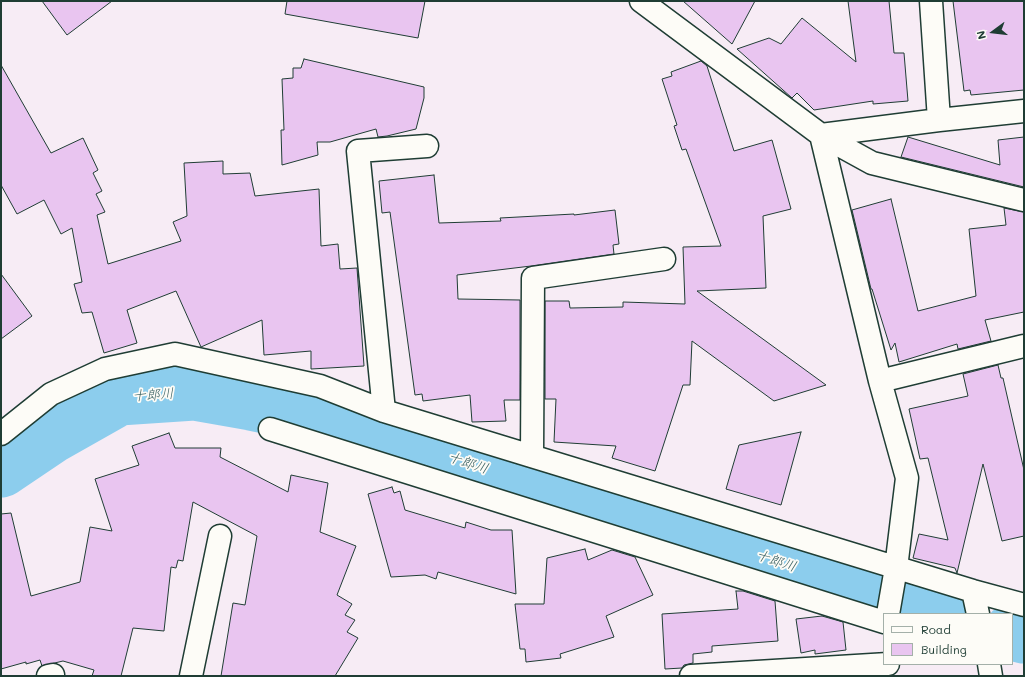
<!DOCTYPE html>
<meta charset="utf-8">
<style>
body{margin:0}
#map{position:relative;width:1025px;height:677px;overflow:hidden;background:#f7ecf5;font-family:Mali,sans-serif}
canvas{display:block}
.frame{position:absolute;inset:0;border:2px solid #1f3d34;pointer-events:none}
.legend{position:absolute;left:883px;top:613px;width:130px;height:52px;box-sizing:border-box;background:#fdfcf7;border:1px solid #a4b0a9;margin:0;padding:5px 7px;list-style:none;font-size:12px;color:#1f3d34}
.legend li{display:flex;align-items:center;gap:8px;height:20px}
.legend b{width:20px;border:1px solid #a4b0a9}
.north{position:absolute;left:973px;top:12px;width:40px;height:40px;-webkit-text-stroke:3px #fdfcf7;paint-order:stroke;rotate:255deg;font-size:11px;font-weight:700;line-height:16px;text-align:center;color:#1f3d34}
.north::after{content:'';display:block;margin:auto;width:14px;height:18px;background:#1f3d34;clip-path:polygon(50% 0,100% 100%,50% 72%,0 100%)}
</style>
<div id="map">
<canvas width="1025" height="677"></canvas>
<div class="frame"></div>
<ul class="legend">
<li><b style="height:5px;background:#fdfcf7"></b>Road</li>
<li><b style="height:11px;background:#e9c5f0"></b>Building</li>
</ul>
<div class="north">N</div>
</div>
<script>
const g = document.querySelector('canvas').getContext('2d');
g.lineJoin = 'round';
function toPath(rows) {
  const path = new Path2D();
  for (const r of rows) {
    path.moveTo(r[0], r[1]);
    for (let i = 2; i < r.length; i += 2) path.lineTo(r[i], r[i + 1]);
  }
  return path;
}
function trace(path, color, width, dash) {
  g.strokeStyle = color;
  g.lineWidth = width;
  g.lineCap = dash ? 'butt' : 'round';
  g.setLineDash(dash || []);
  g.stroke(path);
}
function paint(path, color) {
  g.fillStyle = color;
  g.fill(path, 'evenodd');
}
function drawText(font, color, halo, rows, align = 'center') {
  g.font = font + ' Mali,"Klee One",sans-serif';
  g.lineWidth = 3.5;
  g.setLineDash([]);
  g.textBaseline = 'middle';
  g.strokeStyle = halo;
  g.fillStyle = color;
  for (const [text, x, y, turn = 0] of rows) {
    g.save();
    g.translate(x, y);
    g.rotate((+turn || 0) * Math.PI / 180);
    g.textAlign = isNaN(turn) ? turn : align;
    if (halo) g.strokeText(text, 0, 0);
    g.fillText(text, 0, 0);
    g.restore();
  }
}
trace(toPath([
 [1,469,50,436,119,397,194,392,251,402,329,418,941,614],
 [1012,632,1024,635]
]), '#8ccded', 57);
const building = toPath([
 [42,1,112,1,67,35,42,1],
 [287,1,425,1,418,38,285,14,287,1],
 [683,1,755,1,732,44,683,1],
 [848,1,889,1,894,53,904,53,908,101,873,104,873,101,814,110,797,93,792,98,737,49,769,38,781,44,802,18,856,62,848,1],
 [953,1,1024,1,1024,90,971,95,970,90,964,91,953,1],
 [304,59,424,87,424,98,416,129,387,136,378,137,376,129,330,142,317,142,318,155,282,165,281,130,284,130,282,79,293,78,293,68,301,68,304,59],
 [701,61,707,66,734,151,772,140,791,209,763,216,766,288,697,291,826,385,774,401,692,341,690,385,683,385,655,471,612,458,616,446,554,442,556,399,545,399,545,301,569,301,570,308,623,307,623,302,685,304,683,247,721,246,686,149,682,150,674,126,677,125,662,79,672,76,671,72,701,61],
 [1,65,51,153,83,138,98,170,93,173,102,191,96,194,105,212,97,215,108,264,181,241,173,222,187,216,184,163,223,161,223,174,250,173,255,196,319,189,321,246,338,244,340,269,357,268,364,366,311,369,311,351,264,355,262,320,201,347,176,291,127,310,137,343,104,353,92,312,82,313,74,284,82,282,72,228,61,234,44,200,17,214,1,185,1,65],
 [908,137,1000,165,998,140,1024,137,1024,187,901,157,908,137],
 [434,175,439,223,501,221,500,218,574,214,574,215,615,210,619,244,613,245,614,254,531,266,457,275,458,299,520,300,520,400,504,400,506,421,472,422,470,395,423,401,422,394,415,395,390,212,382,213,379,181,434,175],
 [891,199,918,311,976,296,969,229,1006,225,1004,208,1024,212,1024,312,985,320,991,341,958,349,957,344,899,362,895,343,891,350,872,289,871,289,852,210,891,199],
 [1,274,32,316,1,339,1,274],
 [998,365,1001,378,1003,378,1024,470,1024,536,1002,541,983,464,957,573,955,568,913,558,919,534,948,540,928,458,920,459,909,409,968,396,963,374,998,365],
 [801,432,781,505,726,489,739,445,801,432],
 [169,433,175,448,221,448,220,457,288,492,291,475,328,483,320,532,356,546,337,595,352,604,345,615,355,620,347,632,358,638,335,676,221,676,233,603,245,605,257,536,193,502,183,561,178,560,176,568,171,567,164,631,133,628,121,676,92,676,94,670,63,661,42,666,40,660,26,664,26,662,1,669,1,514,11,513,31,596,80,582,90,527,112,531,95,479,139,465,132,446,169,433],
 [392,487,394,493,400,491,405,510,465,528,466,522,491,530,512,530,516,594,438,572,436,579,425,575,391,577,368,494,392,487],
 [585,549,588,560,612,550,635,557,653,595,606,616,614,637,560,654,561,658,526,662,525,649,520,649,515,604,544,604,547,558,585,549],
 [736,591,743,591,775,601,778,641,712,646,712,652,693,654,693,663,684,665,682,668,665,669,662,614,738,609,736,591],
 [822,616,843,622,846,650,815,654,815,650,801,653,796,619,822,616]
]);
paint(building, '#e9c5f0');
trace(building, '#1f3d34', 1);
const minor = toPath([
 [641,1,821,135,872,163,1024,200],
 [931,1,939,120],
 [821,135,880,381,907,478,896,568,888,614],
 [821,135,939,120,1024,111],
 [880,381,1024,346],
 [384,411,358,151,427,146],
 [270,429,884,622],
 [1,434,51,394,105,369,175,354,320,386,384,411,973,591,1024,605],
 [532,456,533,278,664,259],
 [973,591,978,614],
 [989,664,991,676],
 [48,676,53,675],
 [191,676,220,536],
 [691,676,888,664]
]);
trace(minor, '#1f3d34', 25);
trace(minor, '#fdfcf7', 22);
drawText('italic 14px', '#3a6162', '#fdfcf7', [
 ["十郎川",153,395,-4],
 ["十郎川",468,463,18],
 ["十郎川",776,561,18]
]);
</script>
